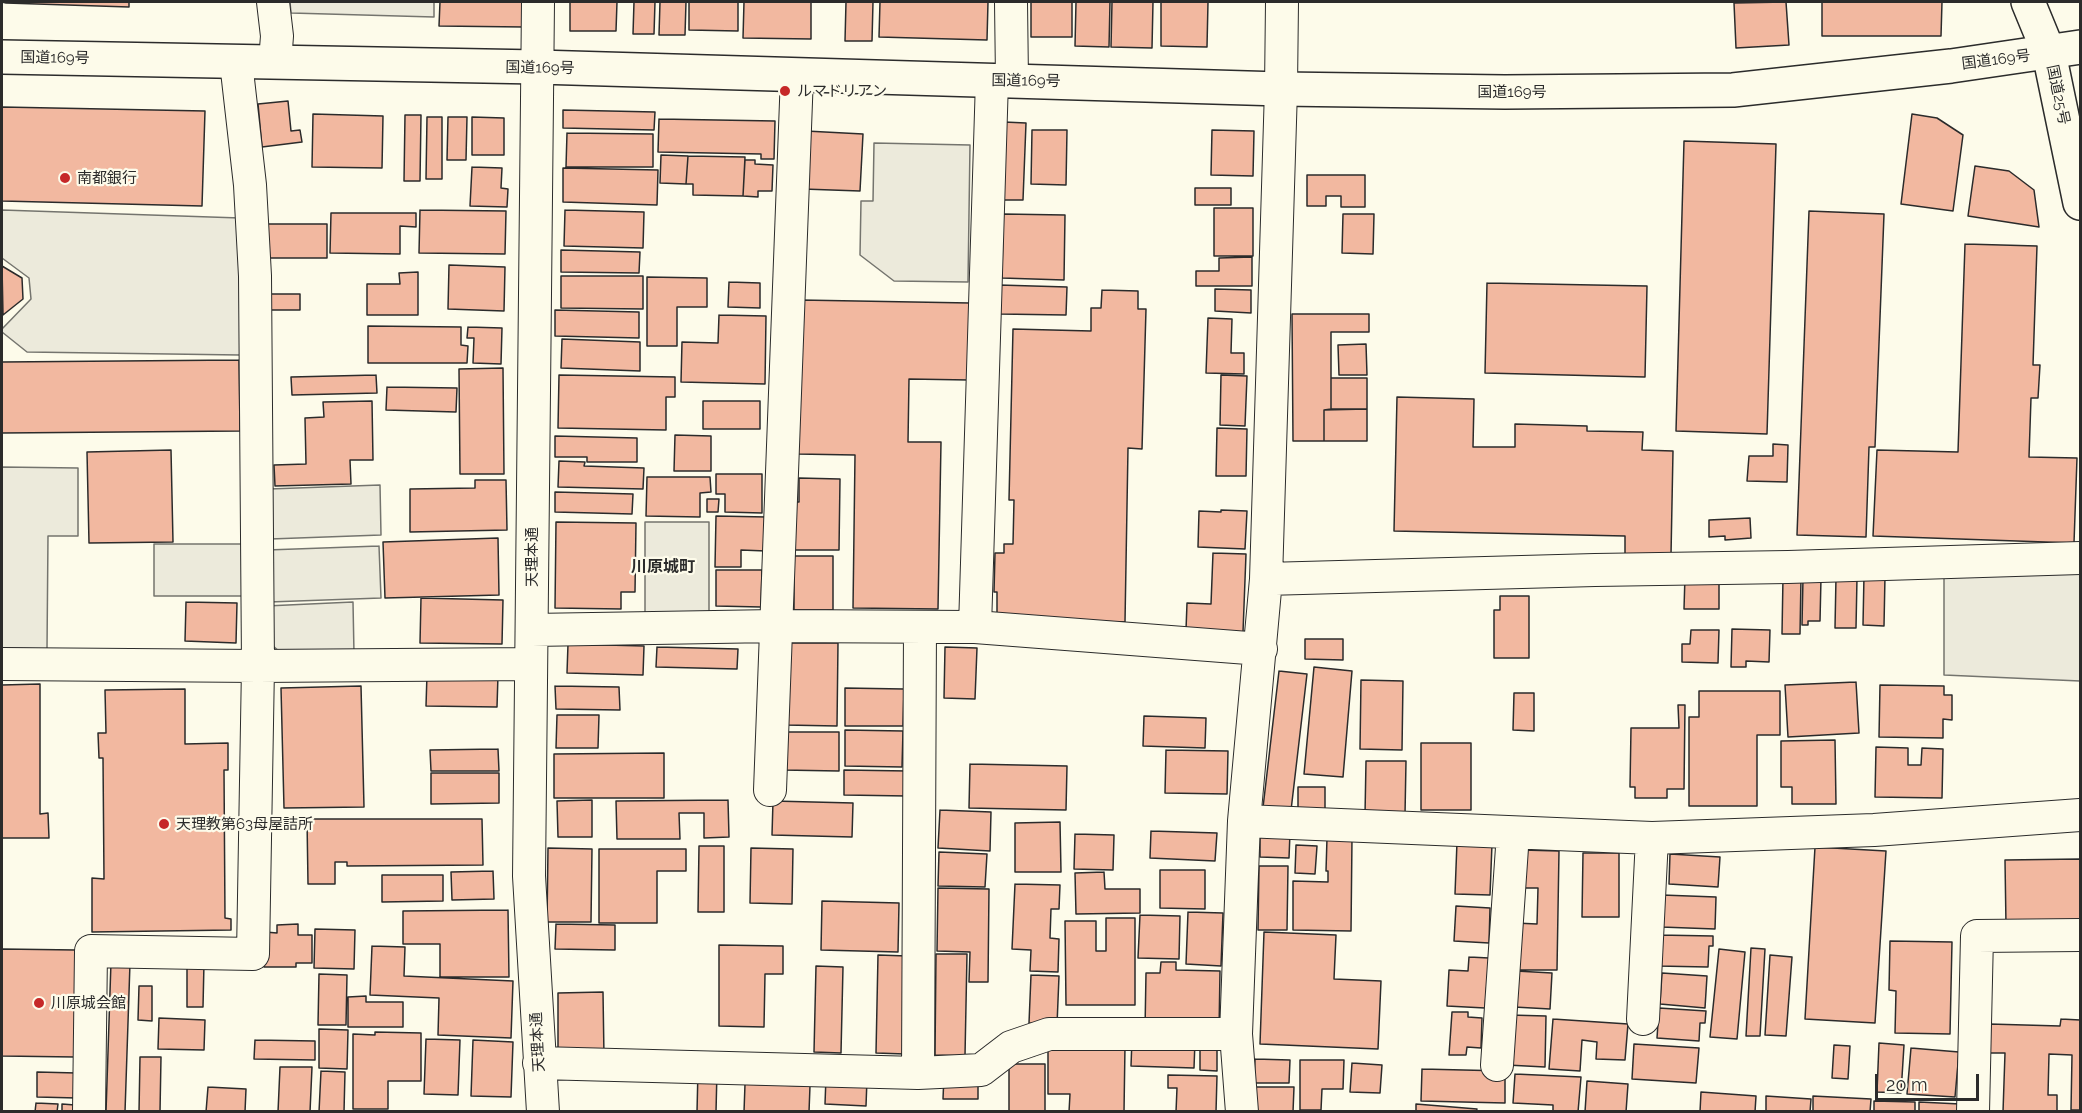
<!DOCTYPE html>
<meta charset="utf-8">
<style>
body{margin:0}
#map{position:relative;width:2082px;height:1113px;overflow:hidden;background:#fdfbea;font-family:Raleway,sans-serif}
canvas{display:block}
.frame{position:absolute;inset:0;border:3px solid #2b2b2b;pointer-events:none}
.scale{position:absolute;left:1875px;top:1074px;width:104px;height:27px;box-sizing:border-box;border:3px solid #2b2b2b;border-top:0;padding-left:8px;font-size:18px;line-height:21px;white-space:nowrap;color:#2b2b2b;-webkit-text-stroke:4px #fdfbea;paint-order:stroke}
</style>
<div id="map">
<canvas width="2082" height="1113"></canvas>
<div class="frame"></div>
<div class="scale">20 m</div>
</div>
<script>
const g = document.querySelector('canvas').getContext('2d');
g.lineJoin = 'round';
function paint(path, color) {
  g.fillStyle = color;
  g.fill(path, 'evenodd');
}
function toPath(rows) {
  const path = new Path2D();
  for (const r of rows) {
    path.moveTo(r[0], r[1]);
    for (let i = 2; i < r.length; i += 2) path.lineTo(r[i], r[i + 1]);
  }
  return path;
}
function trace(path, color, width, dash) {
  g.strokeStyle = color;
  g.lineWidth = width;
  g.lineCap = dash ? 'butt' : 'round';
  g.setLineDash(dash || []);
  g.stroke(path);
}
function drawText(font, color, halo, rows, align = 'center') {
  g.font = font + ' Raleway,"Noto Sans JP",sans-serif';
  g.lineWidth = 4.5;
  g.setLineDash([]);
  g.textBaseline = 'middle';
  g.strokeStyle = halo;
  g.fillStyle = color;
  for (const [text, x, y, turn = 0] of rows) {
    g.save();
    g.translate(x, y);
    g.rotate((+turn || 0) * Math.PI / 180);
    g.textAlign = isNaN(turn) ? turn : align;
    if (halo) g.strokeText(text, 0, 0);
    g.fillText(text, 0, 0);
    g.restore();
  }
}
const parking = toPath([
 [290,2,434,2,434,17,291,13,290,2],
 [874,143,970,145,968,282,894,281,860,255,861,201,873,201,874,143],
 [2,210,240,218,240,355,27,352,2,332,2,329,31,299,29,278,2,258,2,210],
 [2,467,78,468,78,536,48,536,47,649,2,648,2,467],
 [380,485,381,535,270,539,269,489,380,485],
 [645,522,709,522,709,619,645,619,645,522],
 [154,544,245,544,245,596,154,596,154,544],
 [379,546,381,598,269,602,267,550,379,546],
 [2080,571,2080,681,1944,675,1944,574,2080,571],
 [353,602,354,654,280,652,265,639,266,606,353,602]
]);
paint(parking, '#eceadb');
trace(parking, '#74746e', 1.5);
const building = toPath([
 [2,2,129,2,129,7,6,3,2,2],
 [440,2,524,2,524,27,439,26,440,2],
 [570,2,617,2,616,31,570,31,570,2],
 [634,2,655,2,654,34,633,34,634,2],
 [660,2,686,2,685,35,659,35,660,2],
 [689,2,738,2,738,31,689,30,689,2],
 [744,2,811,2,811,39,743,38,744,2],
 [846,2,873,2,872,41,845,41,846,2],
 [880,2,988,2,987,40,879,37,880,2],
 [1031,2,1072,2,1072,37,1031,37,1031,2],
 [1076,2,1110,2,1109,47,1075,46,1076,2],
 [1112,2,1153,2,1152,48,1111,47,1112,2],
 [1161,2,1208,2,1207,47,1161,46,1161,2],
 [1786,2,1789,45,1736,48,1734,3,1786,2],
 [1822,2,1942,2,1941,36,1822,36,1822,2],
 [288,101,291,131,300,130,302,142,262,147,258,104,288,101],
 [2,107,205,111,202,206,2,201,2,107],
 [563,110,655,112,654,130,563,128,563,110],
 [313,114,383,116,382,168,312,167,313,114],
 [1912,114,1937,118,1963,135,1953,211,1901,204,1912,114],
 [405,115,421,115,420,181,404,181,405,115],
 [427,117,442,117,442,179,426,179,427,117],
 [448,117,467,117,466,160,447,160,448,117],
 [472,117,504,118,504,155,472,155,472,117],
 [659,119,775,121,774,159,761,159,761,154,658,152,659,119],
 [1004,122,1026,123,1023,200,1001,200,1004,122],
 [1032,130,1067,130,1066,185,1031,184,1032,130],
 [1212,130,1254,131,1253,176,1211,175,1212,130],
 [806,131,863,134,860,191,803,189,806,131],
 [567,133,653,134,653,167,566,167,567,133],
 [1684,141,1776,144,1767,434,1676,431,1684,141],
 [661,155,688,156,686,184,660,183,661,155],
 [688,156,745,157,743,196,693,195,693,184,686,184,688,156],
 [745,160,755,160,755,164,773,165,772,191,758,191,758,197,743,196,745,160],
 [1975,166,2009,171,2034,190,2039,227,1968,216,1975,166],
 [472,167,502,168,501,188,508,189,507,207,470,206,472,167],
 [563,168,658,170,657,205,563,202,563,168],
 [1307,175,1365,175,1365,207,1341,207,1341,196,1326,196,1326,206,1307,206,1307,175],
 [1195,188,1231,188,1231,205,1195,205,1195,188],
 [1214,208,1253,208,1253,256,1214,256,1214,208],
 [420,210,506,211,505,254,419,253,420,210],
 [565,210,644,212,643,248,564,246,565,210],
 [1809,211,1884,214,1875,447,1869,447,1866,537,1797,535,1809,211],
 [331,213,416,213,416,227,400,226,400,254,330,253,331,213],
 [1003,214,1065,215,1064,280,1002,278,1003,214],
 [1343,214,1374,214,1373,254,1342,253,1343,214],
 [261,224,327,224,327,258,261,258,261,224],
 [1965,244,2037,246,2033,365,2040,365,2038,398,2031,398,2029,457,2077,458,2074,543,1873,536,1877,450,1958,452,1965,244],
 [561,250,640,252,639,273,561,272,561,250],
 [1252,257,1252,286,1196,286,1196,271,1219,271,1219,258,1252,257],
 [449,265,505,267,504,311,448,309,449,265],
 [2,266,22,278,23,299,3,315,2,266],
 [418,272,418,315,367,315,367,284,400,284,399,273,418,272],
 [561,276,643,276,643,309,561,308,561,276],
 [647,277,707,278,707,307,677,307,677,346,647,346,647,277],
 [729,282,760,283,760,308,728,307,729,282],
 [1487,283,1647,286,1645,377,1485,373,1487,283],
 [999,285,1067,287,1066,315,999,314,999,285],
 [1215,289,1251,290,1251,313,1215,311,1215,289],
 [1102,290,1138,291,1138,309,1146,309,1142,449,1128,448,1125,622,997,619,997,592,994,592,995,553,1004,553,1004,544,1013,544,1014,500,1009,500,1013,329,1091,331,1091,308,1101,308,1102,290],
 [270,294,300,294,300,310,270,310,270,294],
 [800,300,970,303,969,380,909,379,908,442,941,442,938,609,853,608,855,455,797,454,800,300],
 [555,310,639,312,639,338,555,336,555,310],
 [1292,314,1369,314,1369,332,1331,332,1331,409,1324,410,1324,441,1293,441,1292,314],
 [719,315,766,316,765,384,681,382,682,342,718,343,719,315],
 [1208,318,1232,319,1231,353,1244,353,1244,374,1206,373,1208,318],
 [368,326,461,327,461,345,468,346,467,363,368,363,368,326],
 [468,327,502,328,501,364,473,363,474,338,467,338,468,327],
 [562,339,640,342,640,371,561,368,562,339],
 [1366,344,1367,375,1339,375,1338,345,1366,344],
 [239,360,240,431,2,433,2,362,239,360],
 [503,368,504,474,460,474,459,369,503,368],
 [376,375,377,393,292,395,291,377,376,375],
 [559,375,675,377,675,397,666,397,666,430,558,428,559,375],
 [1221,375,1247,376,1245,426,1220,425,1221,375],
 [1331,378,1367,378,1367,409,1331,409,1331,378],
 [387,387,457,388,456,412,386,410,387,387],
 [1397,397,1474,399,1473,447,1515,447,1515,424,1587,426,1587,431,1643,432,1642,450,1673,451,1671,555,1625,554,1625,536,1394,531,1397,397],
 [372,401,373,460,350,460,351,484,275,486,274,465,306,464,305,418,324,417,323,402,372,401],
 [703,401,760,401,760,429,703,429,703,401],
 [1367,409,1367,441,1324,441,1324,410,1367,409],
 [1217,428,1247,429,1246,476,1216,476,1217,428],
 [675,435,711,436,711,471,674,471,675,435],
 [555,436,637,438,637,462,587,462,587,457,555,457,555,436],
 [1773,444,1788,445,1787,482,1747,481,1749,456,1773,456,1773,444],
 [171,450,173,542,89,543,87,452,171,450],
 [559,461,585,462,584,466,644,468,643,489,558,487,559,461],
 [716,474,762,474,762,513,725,512,725,494,716,494,716,474],
 [647,477,710,477,711,492,700,493,700,517,646,516,647,477],
 [799,478,840,479,839,550,791,550,792,502,799,502,799,478],
 [475,480,506,480,507,530,410,532,410,489,475,488,475,480],
 [555,492,633,494,632,514,555,512,555,492],
 [707,499,719,499,718,512,707,512,707,499],
 [1221,510,1247,511,1245,549,1198,547,1199,511,1221,512,1221,510],
 [716,516,767,517,766,551,741,550,741,567,715,567,716,516],
 [1750,518,1751,538,1725,540,1725,536,1709,537,1709,520,1750,518],
 [556,522,636,523,635,592,621,592,621,609,555,608,556,522],
 [498,538,499,595,385,598,383,542,498,538],
 [1213,553,1246,554,1243,632,1186,630,1187,603,1211,604,1213,553],
 [794,556,833,556,833,610,794,610,794,556],
 [716,570,762,570,761,607,716,606,716,570],
 [1864,575,1885,576,1884,626,1863,625,1864,575],
 [1685,576,1719,576,1719,609,1684,609,1685,576],
 [1783,577,1801,578,1800,634,1782,634,1783,577],
 [1836,577,1857,578,1856,628,1835,628,1836,577],
 [1803,578,1821,578,1820,621,1808,621,1808,625,1802,625,1803,578],
 [1500,596,1529,596,1529,658,1494,658,1494,610,1500,610,1500,596],
 [421,598,503,600,502,644,420,643,421,598],
 [186,602,237,603,236,643,185,641,186,602],
 [1732,629,1770,630,1769,662,1746,661,1746,667,1731,667,1732,629],
 [1691,630,1719,630,1718,663,1682,662,1682,644,1690,644,1691,630],
 [1305,639,1343,639,1343,660,1305,659,1305,639],
 [786,643,838,643,837,726,785,725,786,643],
 [568,644,644,646,643,675,567,673,568,644],
 [657,647,738,649,737,669,656,667,657,647],
 [945,647,977,648,975,699,944,698,945,647],
 [1314,667,1352,671,1343,777,1304,774,1314,667],
 [1279,671,1307,674,1290,819,1262,816,1279,671],
 [427,674,498,675,497,707,426,706,427,674],
 [1361,680,1403,681,1402,750,1360,749,1361,680],
 [1856,682,1859,733,1788,737,1785,685,1856,682],
 [40,684,40,814,48,813,49,838,2,838,2,685,40,684],
 [1880,685,1944,686,1944,695,1952,695,1952,720,1943,719,1943,738,1879,737,1880,685],
 [361,686,364,807,284,808,281,688,361,686],
 [555,686,619,687,620,710,556,709,555,686],
 [845,688,904,689,903,726,845,726,845,688],
 [185,689,185,744,228,743,228,770,224,770,225,918,231,919,231,930,92,932,92,878,104,879,103,758,99,758,98,733,106,733,105,690,185,689],
 [1699,691,1780,691,1780,735,1757,735,1757,806,1689,806,1689,717,1699,717,1699,691],
 [1514,693,1534,693,1534,731,1513,730,1514,693],
 [1678,705,1685,705,1684,789,1667,789,1667,798,1635,798,1635,787,1630,787,1631,728,1679,728,1678,705],
 [557,715,599,715,598,748,556,748,557,715],
 [1144,716,1206,718,1205,748,1143,746,1144,716],
 [845,730,903,731,902,767,845,766,845,730],
 [783,732,839,732,839,771,782,770,783,732],
 [1835,740,1836,804,1792,804,1792,787,1781,787,1781,741,1835,740],
 [1421,743,1471,743,1471,810,1421,810,1421,743],
 [1876,747,1908,748,1908,765,1921,765,1922,748,1943,749,1942,798,1875,797,1876,747],
 [498,749,499,771,431,771,430,750,498,749],
 [1166,750,1228,751,1227,794,1165,793,1166,750],
 [664,753,664,798,554,798,554,754,664,753],
 [1366,761,1406,761,1405,815,1365,815,1366,761],
 [970,764,1067,766,1066,810,969,808,970,764],
 [844,770,908,771,907,796,844,795,844,770],
 [431,773,499,773,499,803,431,804,431,773],
 [1298,787,1325,787,1325,816,1298,815,1298,787],
 [592,800,592,837,558,837,557,801,592,800],
 [728,800,729,837,704,838,704,813,679,813,680,839,617,839,616,801,728,800],
 [773,801,853,803,852,837,772,835,773,801],
 [940,810,991,812,990,851,938,848,940,810],
 [307,819,482,819,483,865,347,866,347,862,335,862,335,884,308,884,307,819],
 [1060,822,1061,872,1015,872,1015,823,1060,822],
 [1151,831,1217,833,1215,861,1150,858,1151,831],
 [1260,833,1290,833,1289,858,1260,857,1260,833],
 [1075,834,1114,835,1113,870,1074,869,1075,834],
 [1327,838,1352,838,1351,931,1293,930,1293,881,1328,882,1328,871,1326,871,1327,838],
 [1457,842,1492,844,1490,895,1455,894,1457,842],
 [1296,845,1317,846,1315,874,1295,873,1296,845],
 [699,846,724,846,724,912,698,912,699,846],
 [1815,847,1886,851,1875,1023,1805,1019,1815,847],
 [548,848,592,849,591,922,547,922,548,848],
 [751,848,793,849,792,904,750,903,751,848],
 [599,849,686,849,686,871,657,871,657,923,599,923,599,849],
 [1522,850,1559,851,1557,970,1515,970,1515,923,1537,924,1538,888,1521,888,1522,850],
 [939,852,987,854,985,887,938,886,939,852],
 [1583,853,1619,853,1619,917,1582,917,1583,853],
 [1670,854,1720,857,1718,887,1669,884,1670,854],
 [2080,859,2080,925,2006,926,2005,860,2080,859],
 [1259,866,1288,866,1287,930,1258,930,1259,866],
 [1160,870,1205,870,1205,909,1160,908,1160,870],
 [493,871,494,899,452,900,451,872,493,871],
 [1104,872,1105,889,1140,889,1140,913,1076,914,1075,873,1104,872],
 [382,875,443,875,443,901,382,902,382,875],
 [1015,884,1060,885,1059,909,1051,909,1050,938,1059,939,1058,972,1030,971,1031,950,1012,949,1015,884],
 [938,888,989,889,988,982,969,982,970,952,937,951,938,888],
 [1662,895,1716,897,1715,929,1661,927,1662,895],
 [822,901,899,903,898,952,821,950,822,901],
 [1456,906,1490,908,1489,943,1454,941,1456,906],
 [508,910,509,977,440,977,440,944,403,944,403,911,508,910],
 [1188,912,1223,913,1221,966,1186,964,1188,912],
 [1140,915,1180,916,1179,959,1138,958,1140,915],
 [1106,918,1135,918,1135,1005,1066,1005,1065,921,1096,921,1096,951,1106,951,1106,918],
 [298,924,298,935,312,935,312,963,296,963,296,967,264,967,265,932,277,933,277,925,298,924],
 [556,924,615,925,615,950,555,949,556,924],
 [315,929,355,930,354,969,314,968,315,929],
 [1264,932,1336,935,1334,979,1381,981,1378,1049,1260,1044,1264,932],
 [1658,935,1713,936,1713,946,1709,946,1708,967,1657,966,1658,935],
 [1890,941,1952,942,1950,1034,1895,1033,1896,991,1889,990,1890,941],
 [719,945,783,946,783,974,765,974,764,1027,719,1026,719,945],
 [372,946,405,947,404,976,513,981,511,1038,438,1035,439,998,370,995,372,946],
 [1751,948,1765,949,1760,1036,1746,1036,1751,948],
 [2,949,76,950,75,1057,2,1056,2,949],
 [1719,949,1745,952,1737,1039,1710,1037,1719,949],
 [936,954,967,954,965,1056,935,1055,936,954],
 [878,955,907,956,905,1054,876,1053,878,955],
 [1770,955,1792,957,1786,1036,1765,1035,1770,955],
 [1469,957,1489,958,1485,1008,1447,1006,1449,970,1468,971,1469,957],
 [111,962,130,963,125,1112,106,1112,111,962],
 [1161,962,1176,962,1176,970,1220,971,1219,1031,1145,1030,1146,973,1160,973,1161,962],
 [187,963,204,963,203,1007,187,1007,187,963],
 [816,966,843,967,841,1053,814,1052,816,966],
 [1516,971,1552,973,1550,1009,1514,1007,1516,971],
 [1662,973,1707,976,1705,1008,1660,1004,1662,973],
 [319,974,347,975,346,1025,318,1025,319,974],
 [1031,975,1059,976,1057,1025,1029,1023,1031,975],
 [139,986,152,986,152,1021,138,1020,139,986],
 [603,992,604,1057,558,1057,558,993,603,992],
 [366,996,366,1002,403,1002,403,1027,348,1027,348,997,366,996],
 [1659,1008,1706,1011,1705,1023,1700,1023,1699,1041,1657,1038,1659,1008],
 [1452,1012,1468,1012,1468,1017,1482,1018,1481,1048,1467,1047,1466,1055,1449,1055,1452,1012],
 [1509,1015,1546,1016,1545,1067,1507,1065,1509,1015],
 [159,1018,205,1020,204,1050,158,1049,159,1018],
 [1553,1019,1628,1024,1625,1060,1596,1059,1597,1042,1582,1040,1580,1071,1549,1069,1553,1019],
 [2061,1019,2080,1020,2080,1110,2071,1110,2072,1055,2049,1054,2048,1095,2057,1095,2057,1112,2003,1112,2005,1053,1988,1053,1989,1024,2060,1026,2061,1019],
 [319,1029,348,1030,347,1069,319,1068,319,1029],
 [375,1032,421,1033,421,1081,388,1081,388,1109,353,1109,353,1034,375,1035,375,1032],
 [426,1039,460,1040,458,1095,424,1094,426,1039],
 [1132,1039,1195,1041,1194,1068,1131,1066,1132,1039],
 [255,1040,315,1041,315,1060,254,1059,255,1040],
 [473,1040,513,1042,511,1097,471,1096,473,1040],
 [1200,1040,1217,1040,1217,1071,1200,1070,1200,1040],
 [1879,1043,1904,1045,1901,1093,1877,1092,1879,1043],
 [1048,1044,1125,1046,1124,1112,1069,1112,1070,1094,1048,1094,1048,1044],
 [1634,1044,1699,1048,1696,1083,1632,1079,1634,1044],
 [1834,1045,1850,1046,1848,1079,1832,1078,1834,1045],
 [1911,1048,1959,1052,1955,1097,1907,1094,1911,1048],
 [140,1057,161,1057,160,1112,139,1112,140,1057],
 [1255,1059,1290,1060,1289,1083,1254,1083,1255,1059],
 [1300,1060,1344,1060,1343,1089,1322,1089,1321,1110,1300,1110,1300,1060],
 [1352,1063,1382,1065,1380,1093,1350,1092,1352,1063],
 [1009,1064,1045,1064,1045,1112,1009,1112,1009,1064],
 [280,1067,312,1067,310,1112,278,1112,280,1067],
 [1422,1069,1505,1071,1505,1103,1421,1101,1422,1069],
 [698,1070,717,1071,716,1112,697,1112,698,1070],
 [321,1071,345,1072,344,1112,319,1112,321,1071],
 [37,1072,77,1073,77,1098,37,1097,37,1072],
 [1515,1074,1581,1077,1578,1112,1553,1112,1553,1105,1513,1103,1515,1074],
 [944,1075,978,1076,978,1099,943,1099,944,1075],
 [1168,1075,1217,1076,1216,1112,1176,1112,1177,1088,1168,1088,1168,1075],
 [826,1077,867,1079,866,1106,825,1104,826,1077],
 [1587,1081,1628,1084,1626,1112,1585,1112,1587,1081],
 [745,1084,810,1086,809,1112,744,1112,745,1084],
 [208,1087,246,1089,245,1112,206,1112,208,1087],
 [1256,1087,1294,1087,1293,1112,1255,1112,1256,1087],
 [1701,1092,1756,1096,1755,1112,1700,1112,1701,1092],
 [1766,1096,1811,1099,1810,1112,1766,1112,1766,1096],
 [1813,1096,1871,1099,1870,1112,1813,1112,1813,1096],
 [1874,1101,1915,1102,1915,1112,1874,1112,1874,1101],
 [1919,1102,1960,1104,1960,1112,1919,1112,1919,1102],
 [36,1103,58,1104,57,1112,35,1112,36,1103],
 [62,1104,75,1105,75,1112,62,1112,62,1104],
 [1416,1104,1477,1109,1476,1112,1416,1112,1416,1104]
]);
paint(building, '#f2b8a0');
trace(building, '#2b2b2b', 1.5);
const street = toPath([
 [273,2,277,36,275,62],
 [538,2,529,876,543,1112],
 [1011,2,1012,80],
 [1266,579,1595,570,1788,567,2080,558],
 [975,627,992,80],
 [532,630,775,626,975,627,1261,649],
 [2,664,258,666,531,664],
 [770,790,797,75],
 [1244,821,1652,838,1874,830,2080,815],
 [1643,1019,1652,838],
 [539,1063,918,1073,981,1070,1011,1047,1049,1034,1236,1034],
 [1497,1065,1513,833],
 [918,1073,920,627],
 [89,1112,91,951,253,954,258,666,255,276,250,185,236,62],
 [1242,1112,1236,1034,1244,821,1266,579,1281,89,1282,2],
 [1973,1112,1977,936,2080,935]
]);
const secondary = toPath([
 [2028,2,2049,53]
]);
const highway = toPath([
 [2049,53,2080,203],
 [2,57,538,67,1281,89,1505,92,1733,90,1951,66,2080,47]
]);
trace(street, '#2b2b2b', 34);
trace(secondary, '#2b2b2b', 36);
trace(highway, '#2b2b2b', 36);
trace(street, '#fdfbea', 32);
trace(secondary, '#fdfbea', 33);
trace(highway, '#fdfbea', 33);
for (const [x, y, r, color] of [
 [785,91,6,"#c62828"],
 [65,178,6,"#c62828"],
 [164,824,6,"#c62828"],
 [39,1003,6,"#c62828"]
]) {
  const dot = new Path2D();
  dot.arc(x, y, r, 0, 2 * Math.PI);
  g.fillStyle = color;
  g.fill(dot);
  trace(dot, '#fdfbea', 2);
}
drawText('15px', '#2b2b2b', '#fdfbea', [
 ["国道169号",55,58,1],
 ["国道169号",1996,60,-7],
 ["国道169号",540,68,1],
 ["国道169号",1026,81,1],
 ["国道169号",1512,92],
 ["国道25号",2058,95,78],
 ["天理本通",532,557,-90],
 ["天理本通",538,1042,-93]
]);
drawText('15px', '#2b2b2b', '#fdfbea', [
 ["ルマドリアン",797,91],
 ["南都銀行",77,178],
 ["天理教第63母屋詰所",176,824],
 ["川原城会館",51,1003]
], 'left');
drawText('bold 16px', '#2b2b2b', '#fdfbea', [
 ["川原城町",663,567]
]);
</script>
